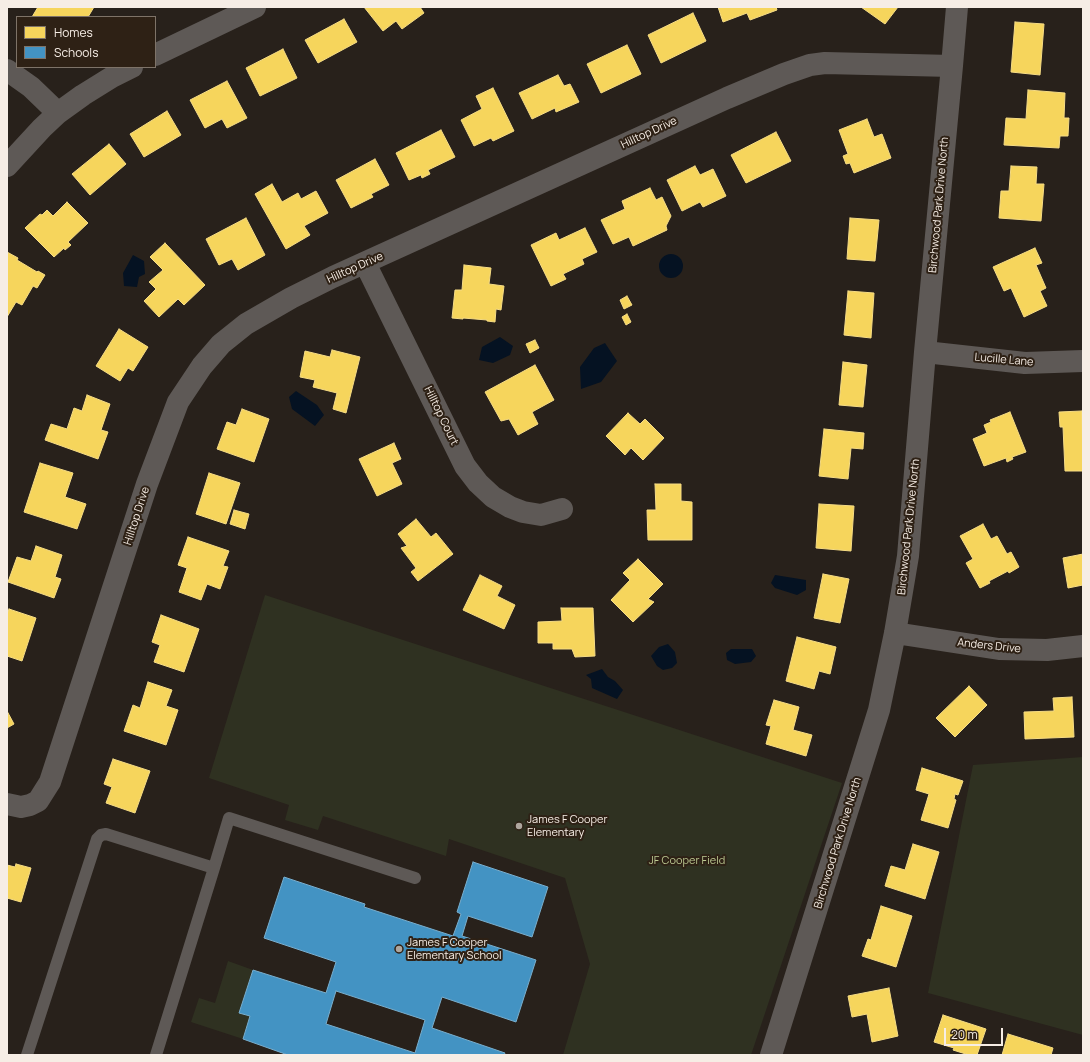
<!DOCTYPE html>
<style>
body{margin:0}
#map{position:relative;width:1090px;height:1062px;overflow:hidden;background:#28211b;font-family:Manrope,sans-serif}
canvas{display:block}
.frame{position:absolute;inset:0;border:8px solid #f6ede5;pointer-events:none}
.legend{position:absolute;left:16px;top:16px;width:140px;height:52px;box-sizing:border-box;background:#2e2115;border:1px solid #7e7368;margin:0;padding:5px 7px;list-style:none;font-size:12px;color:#f6ede5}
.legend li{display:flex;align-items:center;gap:8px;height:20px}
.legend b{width:20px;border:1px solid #7e7368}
.scale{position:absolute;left:944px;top:1028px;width:59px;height:18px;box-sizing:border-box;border:2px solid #f6ede5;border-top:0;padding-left:5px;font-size:12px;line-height:14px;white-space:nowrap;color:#f6ede5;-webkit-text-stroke:3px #2e2115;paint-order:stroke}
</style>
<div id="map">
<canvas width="1090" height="1062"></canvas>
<div class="frame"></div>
<ul class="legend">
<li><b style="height:11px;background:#f6d55c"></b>Homes</li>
<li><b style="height:11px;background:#4393c3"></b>Schools</li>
</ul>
<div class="scale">20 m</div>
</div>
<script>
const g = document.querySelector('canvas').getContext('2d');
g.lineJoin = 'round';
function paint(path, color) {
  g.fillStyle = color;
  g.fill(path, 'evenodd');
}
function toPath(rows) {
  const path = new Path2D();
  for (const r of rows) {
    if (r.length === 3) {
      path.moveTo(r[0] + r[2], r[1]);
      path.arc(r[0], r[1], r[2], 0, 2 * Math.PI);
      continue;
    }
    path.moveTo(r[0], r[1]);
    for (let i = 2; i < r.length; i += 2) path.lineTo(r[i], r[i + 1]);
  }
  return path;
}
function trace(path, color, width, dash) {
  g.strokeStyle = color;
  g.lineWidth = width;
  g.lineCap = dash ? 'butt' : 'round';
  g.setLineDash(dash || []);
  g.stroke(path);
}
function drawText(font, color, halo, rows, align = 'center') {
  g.font = font + ' Manrope,sans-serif';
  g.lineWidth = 4;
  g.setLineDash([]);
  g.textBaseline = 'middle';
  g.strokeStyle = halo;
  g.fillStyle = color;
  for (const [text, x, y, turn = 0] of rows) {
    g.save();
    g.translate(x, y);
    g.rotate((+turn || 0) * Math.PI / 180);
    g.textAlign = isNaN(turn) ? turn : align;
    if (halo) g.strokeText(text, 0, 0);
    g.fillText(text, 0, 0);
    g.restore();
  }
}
paint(toPath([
 [265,595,842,783,751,1055,563,1055,590,964,565,878,449,839,446,856,323,816,318,830,285,820,289,805,209,778],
 [1083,757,1083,1035,928,993,973,765],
 [228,961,253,970,239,1012,250,1016,243,1039,191,1022,199,998,215,1003]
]), '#2f3121');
paint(toPath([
 [671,266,12],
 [133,255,144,261,145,274,139,277,137,287,124,286,123,273],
 [500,337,513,346,510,355,493,363,479,360,482,347],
 [605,343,617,361,601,382,581,389,580,367,594,348],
 [296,391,317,405,324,415,315,426,292,409,289,397],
 [775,575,806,580,806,590,797,595,775,588,771,583],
 [668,644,675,652,677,663,672,668,663,670,657,666,651,656,659,647],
 [731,649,752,649,756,656,751,662,735,664,727,660,726,653],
 [602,669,608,677,615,681,623,690,617,699,592,688,591,679,586,675]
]), '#051222');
const homes = toPath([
 [38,7,94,7,88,17,32,17,38,7],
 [364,7,420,7,424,13,402,29,396,21,383,31,364,7],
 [718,7,776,7,777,10,750,20,747,13,723,22,718,7],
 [861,7,898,7,885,24,861,7],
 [693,13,706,41,661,63,648,35,693,13],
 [344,19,357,42,318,63,305,40,344,19],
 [1015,22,1044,24,1040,75,1011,72,1015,22],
 [627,45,641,74,601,93,587,64,627,45],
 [283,49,297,78,260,96,246,68,283,49],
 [558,75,564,86,570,84,579,102,556,112,555,108,532,119,519,93,558,75],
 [227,81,247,118,227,128,222,119,205,128,190,100,227,81],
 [493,88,514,131,493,141,491,138,474,146,461,120,482,109,476,96,493,88],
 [1028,90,1065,93,1064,118,1069,118,1068,136,1060,136,1059,148,1004,145,1006,118,1026,119,1028,90],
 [167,111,181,135,144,157,130,134,167,111],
 [867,119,874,137,882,134,891,158,854,173,850,163,846,164,843,156,848,154,839,130,867,119],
 [441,130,455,157,428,170,430,174,422,178,421,175,409,180,396,153,441,130],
 [776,132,791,161,746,183,731,155,776,132],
 [109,144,126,164,90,195,72,174,109,144],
 [375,159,389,185,371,194,373,197,351,208,336,180,375,159],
 [695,166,700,175,713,169,726,196,703,207,700,202,682,211,667,180,695,166],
 [1011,166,1037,167,1036,184,1044,184,1041,221,999,218,1001,191,1009,191,1011,166],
 [272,184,282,202,298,193,301,199,316,191,328,213,304,226,310,235,286,249,255,194,272,184],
 [650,188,656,200,662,197,671,216,666,226,667,230,633,246,629,237,613,244,601,220,625,209,622,201,650,188],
 [67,202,88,223,68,242,71,245,65,250,64,248,54,257,25,228,40,214,42,215,47,210,53,216,67,202],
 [246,218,265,255,238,270,232,259,219,265,206,239,246,218],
 [850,218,879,220,875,261,847,259,850,218],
 [585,228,597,252,582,259,584,264,563,274,566,279,551,286,531,245,556,233,559,240,585,228],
 [165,243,205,285,184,305,178,299,159,317,144,301,156,289,149,282,163,270,150,257,165,243],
 [1035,248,1042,263,1036,265,1046,288,1040,291,1047,306,1024,317,1011,288,1004,291,993,267,1035,248],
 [7,252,18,258,17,260,37,272,38,271,45,275,37,288,33,286,22,305,16,302,7,317,7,252],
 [464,265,491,268,489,284,504,286,501,310,496,309,495,322,487,321,487,320,463,318,463,319,452,318,455,290,462,290,464,265],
 [848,291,874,293,871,338,844,335,848,291],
 [627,296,632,305,624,309,620,300,627,296],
 [627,314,631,322,626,325,622,317,627,314],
 [119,329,148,347,133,371,128,368,120,381,96,366,119,329],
 [535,340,539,348,530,353,526,344,535,340],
 [332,350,360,357,346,413,333,409,337,393,313,387,315,380,300,377,305,351,330,357,332,350],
 [843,362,867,365,863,407,839,405,843,362],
 [535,365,554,400,532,412,538,424,518,435,509,419,501,421,485,392,535,365],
 [87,395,110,404,101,430,108,432,98,459,45,440,51,424,67,429,74,408,82,411,87,395],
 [242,409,269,419,254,462,217,449,227,422,236,425,242,409],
 [1082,411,1083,471,1065,471,1063,427,1060,427,1059,412,1082,411],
 [1010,412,1026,452,1012,457,1013,459,1007,462,1006,458,984,466,973,439,987,433,984,425,991,422,990,420,1010,412],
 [628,413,640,424,645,419,664,438,643,460,631,448,625,455,606,436,628,413],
 [824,429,864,433,863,449,851,448,848,479,819,476,824,429],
 [394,443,401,459,392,463,402,484,377,496,359,459,394,443],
 [40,463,73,473,65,497,86,504,77,529,24,512,40,463],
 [209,473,240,483,226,524,196,514,209,473],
 [655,484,681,484,681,501,692,502,692,540,648,540,647,510,656,510,655,484],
 [819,504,854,506,851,551,816,548,819,504],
 [234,510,249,514,245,529,230,524,234,510],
 [416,519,431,537,436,533,453,554,418,581,411,572,416,568,401,548,407,546,398,534,416,519],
 [983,524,991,539,997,536,1007,554,1011,552,1019,567,1009,573,1008,571,989,581,990,583,980,588,966,563,973,559,960,536,983,524],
 [188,537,229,551,223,566,228,567,220,589,207,584,201,600,179,592,187,568,178,565,188,537],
 [36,546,62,555,55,577,61,579,54,598,8,582,17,557,31,561,36,546],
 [1083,554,1083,585,1068,588,1063,558,1083,554],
 [638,559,663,584,648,599,654,602,633,622,611,600,630,580,623,573,638,559],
 [823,574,849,579,840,623,814,618,823,574],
 [480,575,502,586,497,596,515,605,504,629,463,610,480,575],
 [561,608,593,608,595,656,575,657,572,649,553,649,553,643,538,643,538,622,562,621,561,608],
 [9,609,36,618,22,661,7,656,7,614,9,609],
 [161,615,199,629,184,672,154,662,160,645,152,642,161,615],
 [797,637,836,647,830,674,819,671,814,689,786,681,797,637],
 [148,682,172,690,166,706,178,710,166,745,124,731,133,705,140,708,148,682],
 [969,686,987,705,955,737,936,718,969,686],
 [1072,697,1074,737,1025,739,1024,712,1054,711,1053,698,1072,697],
 [774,700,799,707,793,730,812,735,806,756,766,744,771,726,766,725,774,700],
 [7,711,14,724,7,728,7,711],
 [113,759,150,771,135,813,106,803,112,787,104,784,113,759],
 [922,768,963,781,958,795,955,794,954,799,956,800,948,828,921,820,929,794,916,790,922,768],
 [913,844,939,852,925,899,885,886,891,866,905,870,913,844],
 [16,864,31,868,21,902,7,898,7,865,15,867,16,864],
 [881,906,912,916,896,967,862,956,868,939,871,940,881,906],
 [889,988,898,1036,872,1042,867,1014,852,1017,848,996,889,988],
 [943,1015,986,1029,977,1055,969,1055,953,1050,954,1048,934,1042,943,1015],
 [1008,1034,1053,1048,1051,1055,1000,1055,1002,1055,1008,1034]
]);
paint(homes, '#f6d55c');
trace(homes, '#f6dc85', 1);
const schools = toPath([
 [473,862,548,887,532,937,468,916,462,936,536,960,516,1022,442,997,432,1028,505,1053,504,1055,288,1055,243,1039,250,1016,239,1013,253,970,326,993,336,962,264,938,284,877,365,904,364,907,453,936,461,914,457,912,473,862],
 [336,991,425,1020,415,1053,326,1024,336,991]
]);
paint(schools, '#4393c3');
trace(schools, '#79aecd', 1);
trace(toPath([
 [214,868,229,818,415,878],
 [27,1055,97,839,101,835,106,834,214,868,156,1055]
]), '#5e5956', 12);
trace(toPath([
 [155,55,255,7],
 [7,70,31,87,58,113],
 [7,166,42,128,58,113,83,95,112,77,132,67],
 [365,263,465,466,478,483,493,497,510,507,523,512,541,515,562,509],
 [925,352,1025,363,1083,361],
 [895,633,999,649,1047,650,1083,646],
 [7,804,21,807,30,805,38,801,50,782,147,484,178,402,202,366,221,344,246,324,291,298,333,277,727,98,784,74,810,65,825,63,952,66],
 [771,1055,879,710,895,633,908,556,925,352,952,66,957,7]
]), '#5e5956', 22);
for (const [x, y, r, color] of [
 [519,826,4,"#aea69e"],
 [399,949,4,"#aea69e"]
]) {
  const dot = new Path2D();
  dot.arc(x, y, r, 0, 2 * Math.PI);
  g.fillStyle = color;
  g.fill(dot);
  trace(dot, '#2e2115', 1.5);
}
drawText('11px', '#f6ede5', '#2e2115', [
 ["Hilltop Drive",649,133,-25],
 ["Birchwood Park Drive North",939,205,-85],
 ["Hilltop Drive",355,268,-24],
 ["Lucille Lane",1004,360,5],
 ["Hilltop Court",441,416,64],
 ["Hilltop Drive",137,516,-72],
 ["Birchwood Park Drive North",909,527,-84],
 ["Anders Drive",989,646,6],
 ["Birchwood Park Drive North",838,843,-73]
]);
drawText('11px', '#f6ede5', '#2e2115', [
 ["James F Cooper",527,820],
 ["Elementary",527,833],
 ["James F Cooper",407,943],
 ["Elementary School",407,956]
], 'left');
drawText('11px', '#bcc992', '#2e2115', [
 ["JF Cooper Field",687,861]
]);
</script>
